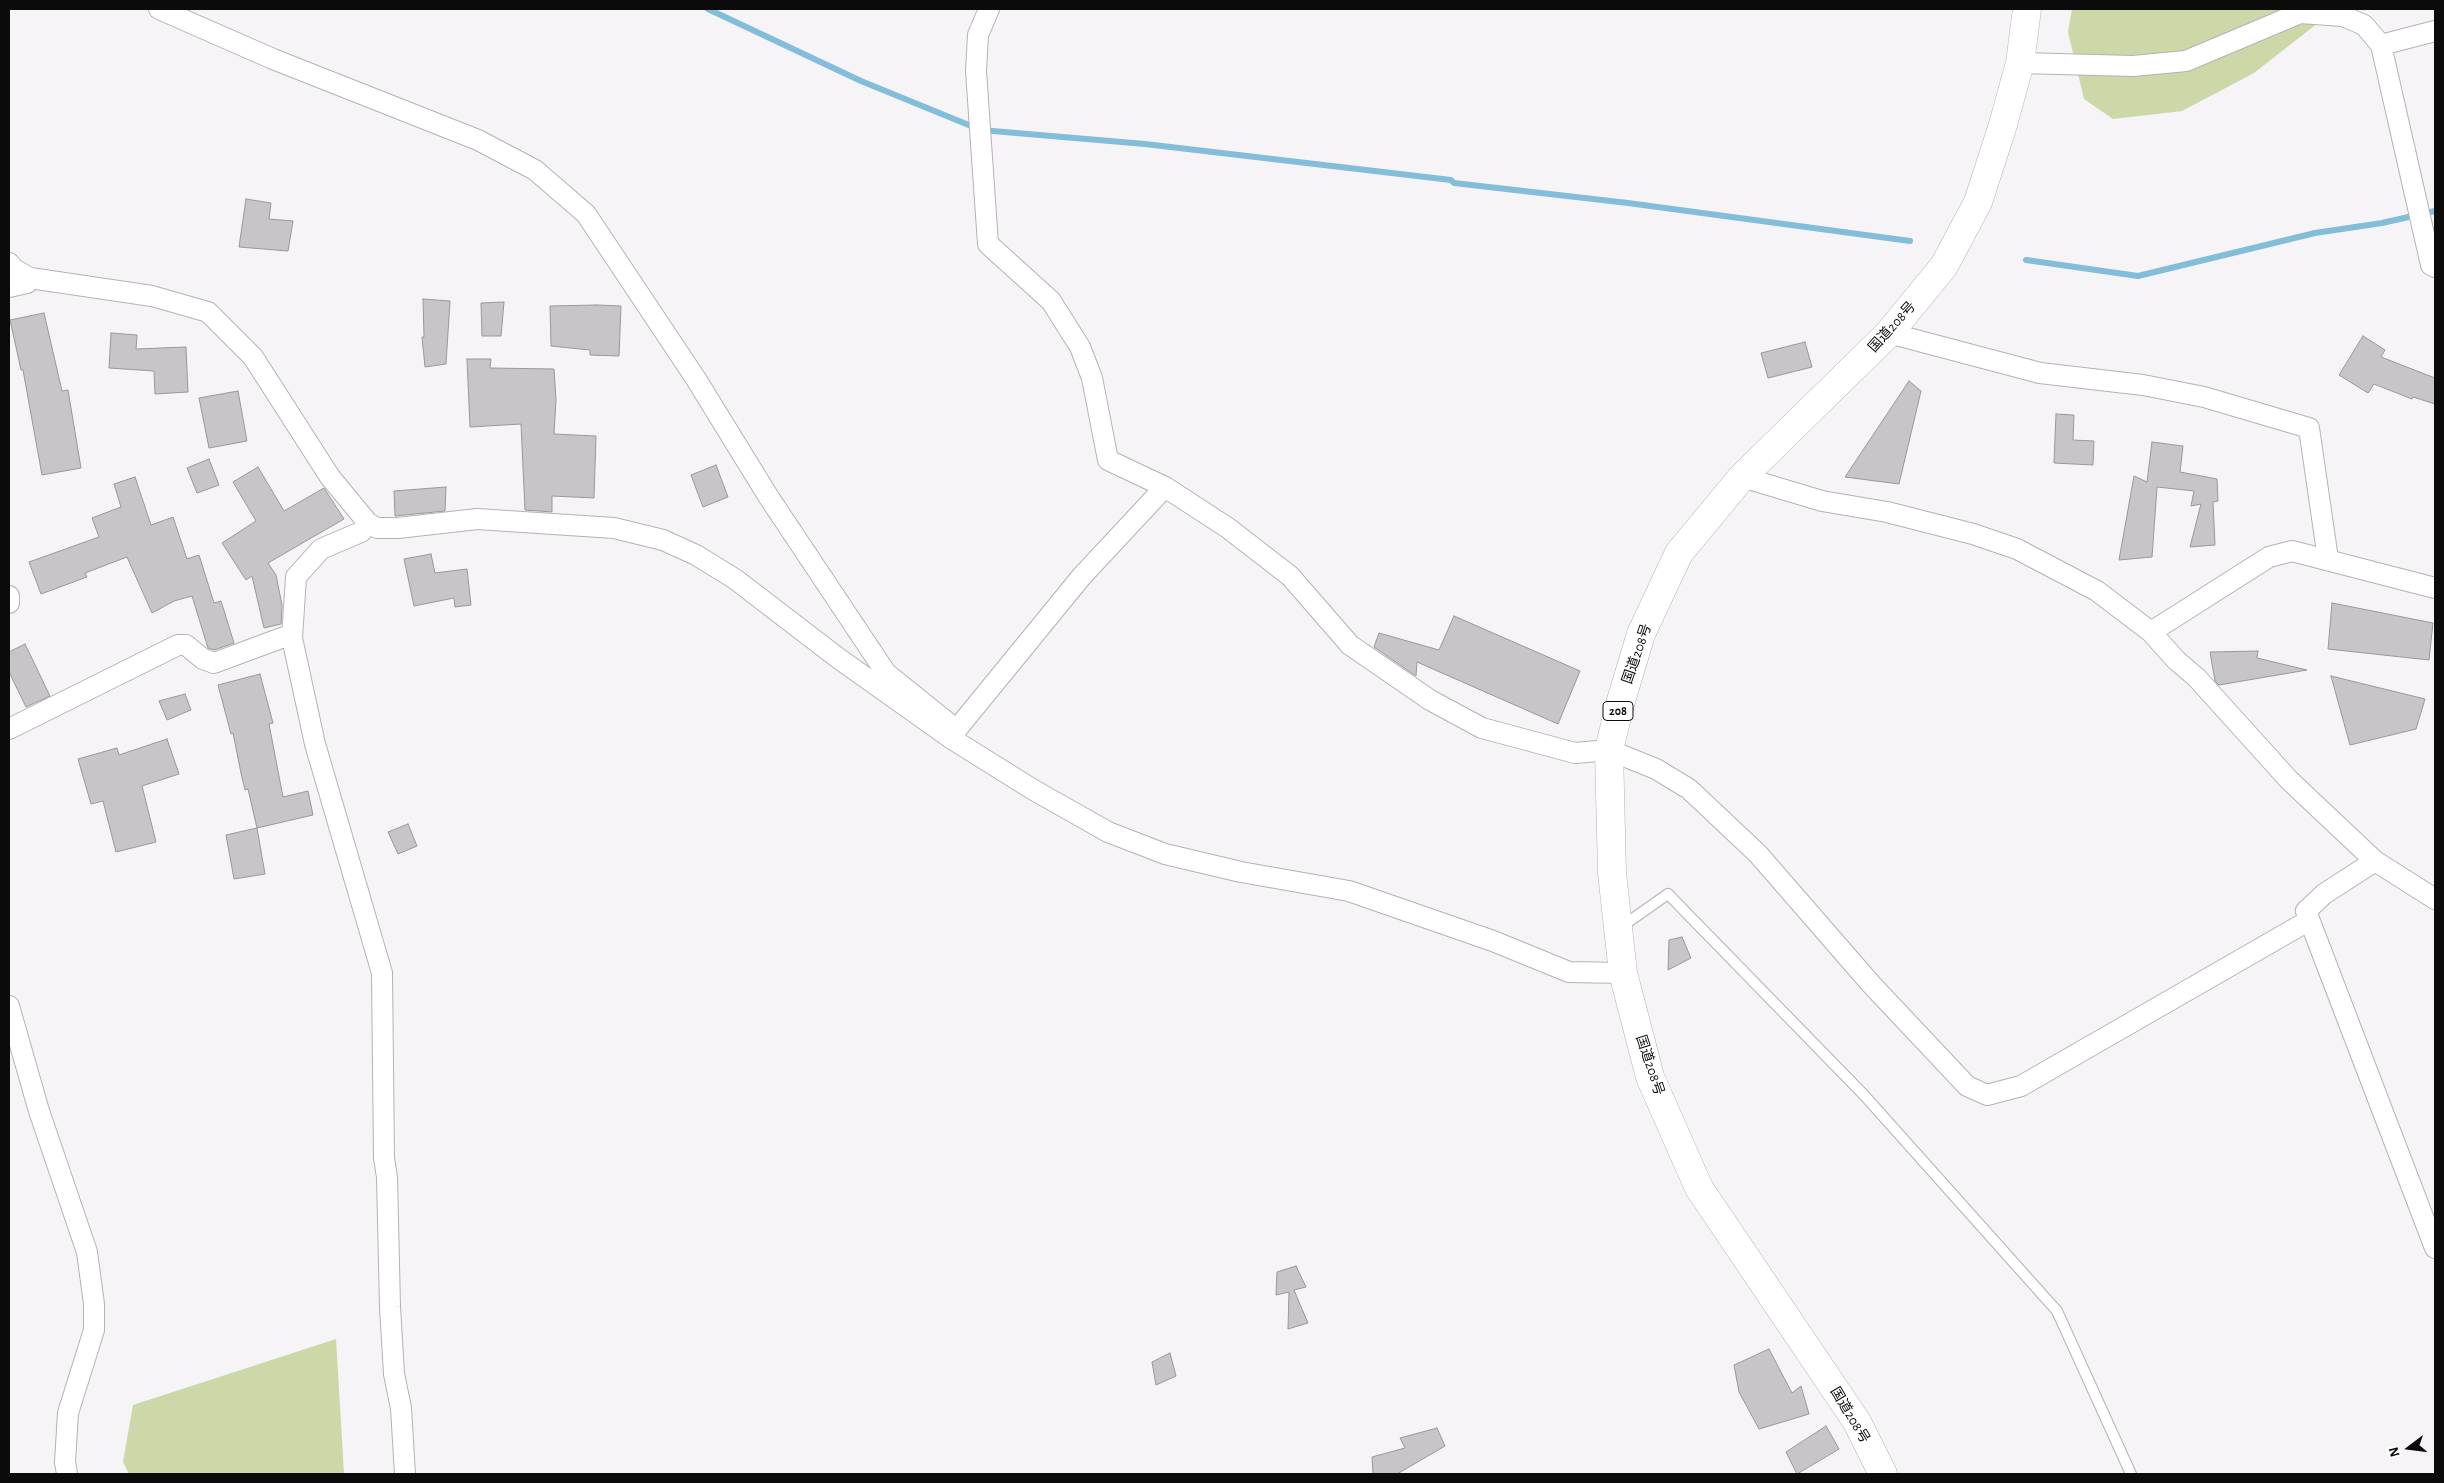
<!DOCTYPE html>
<meta charset="utf-8">
<style>
body{margin:0}
#map{position:relative;width:2444px;height:1483px;overflow:hidden;background:#f6f4f7;font-family:"Alegreya Sans",sans-serif}
canvas{display:block}
.frame{position:absolute;inset:0;border:10px solid #0c0b0c;pointer-events:none}
.north{position:absolute;left:2384px;top:1423px;width:50px;height:50px;-webkit-text-stroke:4px #fff;paint-order:stroke;rotate:255deg;font-size:14px;font-weight:700;line-height:20px;text-align:center;color:#0c0b0c}
.north::after{content:'';display:block;margin:auto;width:18px;height:22px;background:#0c0b0c;clip-path:polygon(50% 0,100% 100%,50% 72%,0 100%)}
</style>
<div id="map">
<canvas width="2444" height="1483"></canvas>
<div class="frame"></div>
<div class="north">N</div>
</div>
<script>
const g = document.querySelector('canvas').getContext('2d');
g.lineJoin = 'round';
function paint(path, color) {
  g.fillStyle = color;
  g.fill(path, 'evenodd');
}
function toPath(rows) {
  const path = new Path2D();
  for (const r of rows) {
    path.moveTo(r[0], r[1]);
    for (let i = 2; i < r.length; i += 2) path.lineTo(r[i], r[i + 1]);
  }
  return path;
}
function trace(path, color, width, dash) {
  g.strokeStyle = color;
  g.lineWidth = width;
  g.lineCap = dash ? 'butt' : 'round';
  g.setLineDash(dash || []);
  g.stroke(path);
}
function drawText(font, color, halo, rows, align = 'center') {
  g.font = font + ' "Alegreya Sans","Noto Sans JP",sans-serif';
  g.lineWidth = 5;
  g.setLineDash([]);
  g.textBaseline = 'middle';
  g.strokeStyle = halo;
  g.fillStyle = color;
  for (const [text, x, y, turn = 0] of rows) {
    g.save();
    g.translate(x, y);
    g.rotate((+turn || 0) * Math.PI / 180);
    g.textAlign = isNaN(turn) ? turn : align;
    if (halo) g.strokeText(text, 0, 0);
    g.fillText(text, 0, 0);
    g.restore();
  }
}
paint(toPath([
 [2072,9,2336,9,2254,73,2182,111,2113,119,2084,99,2068,32],
 [336,1339,344,1474,129,1474,123,1462,133,1405]
]), '#ccd8a7');
trace(toPath([
 [708,9,861,81,981,130,1145,144,1451,180,1454,183,1628,203,1910,241],
 [2026,260,2138,276,2315,233,2382,223,2435,211]
]), '#82bdd9', 6);
const building = toPath([
 [246,199,271,203,269,219,293,221,288,251,239,247,246,199],
 [423,299,450,301,446,364,425,367,422,337,424,337,423,299],
 [504,302,501,336,482,336,481,303,504,302],
 [597,305,621,306,619,356,590,355,590,350,551,346,550,306,597,305],
 [44,313,62,391,68,390,81,468,42,475,23,370,21,370,10,320,44,313],
 [111,333,137,335,136,349,186,347,188,392,155,394,154,371,109,368,111,333],
 [2363,336,2385,350,2381,357,2435,378,2435,404,2413,397,2412,399,2374,384,2368,393,2339,375,2363,336],
 [1805,342,1812,367,1768,378,1761,353,1805,342],
 [467,359,491,359,490,368,554,369,556,400,554,434,596,436,594,498,552,496,552,512,525,510,521,424,470,427,467,359],
 [1909,381,1921,391,1899,484,1845,477,1909,381],
 [238,391,247,441,209,448,199,398,238,391],
 [2056,414,2074,415,2073,440,2094,441,2093,465,2054,463,2056,414],
 [2152,442,2183,446,2180,472,2217,479,2218,501,2213,502,2215,545,2190,547,2201,504,2191,506,2194,491,2157,487,2152,557,2119,560,2134,476,2147,482,2152,442],
 [209,459,219,485,197,493,187,468,209,459],
 [716,465,728,497,703,507,691,475,716,465],
 [258,467,284,511,324,488,344,519,268,563,276,575,282,605,281,624,264,628,252,576,246,580,222,543,256,521,233,482,258,467],
 [135,477,151,525,173,517,187,559,199,555,214,603,221,601,234,643,214,650,208,648,192,596,174,601,152,613,127,557,85,573,87,577,41,594,29,562,99,537,92,518,121,507,114,484,135,477],
 [446,487,445,511,395,516,394,491,446,487],
 [431,554,435,573,467,569,471,605,455,607,454,598,414,606,404,559,431,554],
 [2332,603,2433,623,2429,660,2328,649,2332,603],
 [1454,616,1580,671,1558,724,1417,662,1416,676,1374,647,1379,633,1439,650,1454,616],
 [25,644,50,696,26,707,9,672,9,652,25,644],
 [2258,651,2257,658,2307,670,2219,685,2215,681,2210,652,2258,651],
 [260,674,273,723,269,724,283,797,308,791,313,815,257,828,248,789,245,790,241,773,233,733,231,734,218,685,260,674],
 [2331,676,2425,699,2416,729,2350,745,2331,676],
 [185,694,191,710,167,720,159,701,185,694],
 [167,739,179,774,142,786,156,842,116,852,103,801,91,804,78,759,117,748,119,755,167,739],
 [408,824,417,846,398,854,388,832,408,824],
 [257,828,265,874,234,879,226,835,257,828],
 [1682,937,1691,958,1668,970,1669,940,1682,937],
 [1296,1266,1306,1287,1294,1290,1308,1323,1288,1329,1289,1292,1276,1295,1277,1272,1296,1266],
 [1769,1349,1792,1393,1801,1386,1809,1414,1759,1429,1739,1392,1734,1365,1769,1349],
 [1170,1353,1176,1376,1156,1385,1152,1362,1170,1353],
 [1826,1426,1839,1449,1797,1474,1786,1452,1826,1426],
 [1437,1428,1445,1446,1397,1474,1373,1474,1372,1457,1405,1448,1400,1438,1437,1428]
]);
paint(building, '#c7c5c8');
trace(building, '#999799', 1);
const lane = toPath([
 [1621,927,1668,894,1864,1095,2057,1311,2131,1474]
]);
const street = toPath([
 [159,9,273,59,478,140,535,170,586,214,696,379,768,496,886,673,947,722],
 [989,9,978,35,976,71,988,244,1051,301,1080,347,1092,378,1108,460,1165,487,1228,528,1290,576,1350,645,1430,700,1482,728,1575,753,1609,750,1656,769,1689,789,1758,854,1871,984,1967,1086,1987,1095,2021,1086,2308,921],
 [2381,45,2435,31],
 [2020,63,2133,66,2186,61,2300,13,2343,16,2364,25,2381,45,2431,265,2435,267],
 [9,263,14,269,30,278,152,296,208,312,253,357,330,477,368,523,377,528,398,528,477,519,614,528,663,540,696,555,735,579,838,658,952,739,1032,789,1108,832,1165,854,1241,872,1349,891,1493,941,1569,972,1623,973],
 [9,287,27,283,30,278],
 [1889,333,2040,373,2143,385,2204,397,2309,428,2328,559],
 [1742,477,1822,501,1887,512,1973,534,2017,549,2097,591,2151,632,2176,660,2197,678,2289,780,2375,861,2435,899],
 [368,523,361,532,321,549,296,577,292,638,315,744,382,973,384,1158,387,1177,390,1307,394,1374,401,1408,405,1474],
 [9,596,9,603],
 [2151,632,2269,557,2292,551,2435,588],
 [9,729,178,645,186,645,203,659,214,663,284,637,292,638],
 [952,739,957,729,1082,576,1165,487],
 [2375,861,2324,894,2306,911,2435,1248],
 [9,1006,39,1111,87,1252,94,1304,94,1330,68,1413,65,1462,67,1474]
]);
const highway = toPath([
 [1883,1474,1857,1422,1699,1188,1650,1077,1623,973,1612,873,1609,750,1620,704,1641,634,1679,553,1742,477,1889,333,1944,266,1978,202,2002,128,2020,63,2027,9]
]);
trace(lane, '#b4b2b5', 12);
trace(street, '#b4b2b5', 22);
trace(highway, '#b4b2b5', 29);
trace(lane, '#fff', 10);
trace(street, '#fff', 20);
trace(highway, '#fff', 28);
for (const [x, y, w] of [
 [1618,711,30]
]) {
  const box = new Path2D();
  box.roundRect(x - w / 2, y - 9.5, w, 19, 4);
  g.fillStyle = '#fff';
  g.fill(box);
  trace(box, '#0c0b0c', 1);
}
drawText('bold 12px', '#0c0b0c', null, [
 ["208",1618,711]
]);
drawText('14px', '#0c0b0c', '#fff', [
 ["国道208号",1892,327,-48],
 ["国道208号",1637,654,-71],
 ["国道208号",1650,1065,72],
 ["国道208号",1850,1415,59]
]);
</script>
